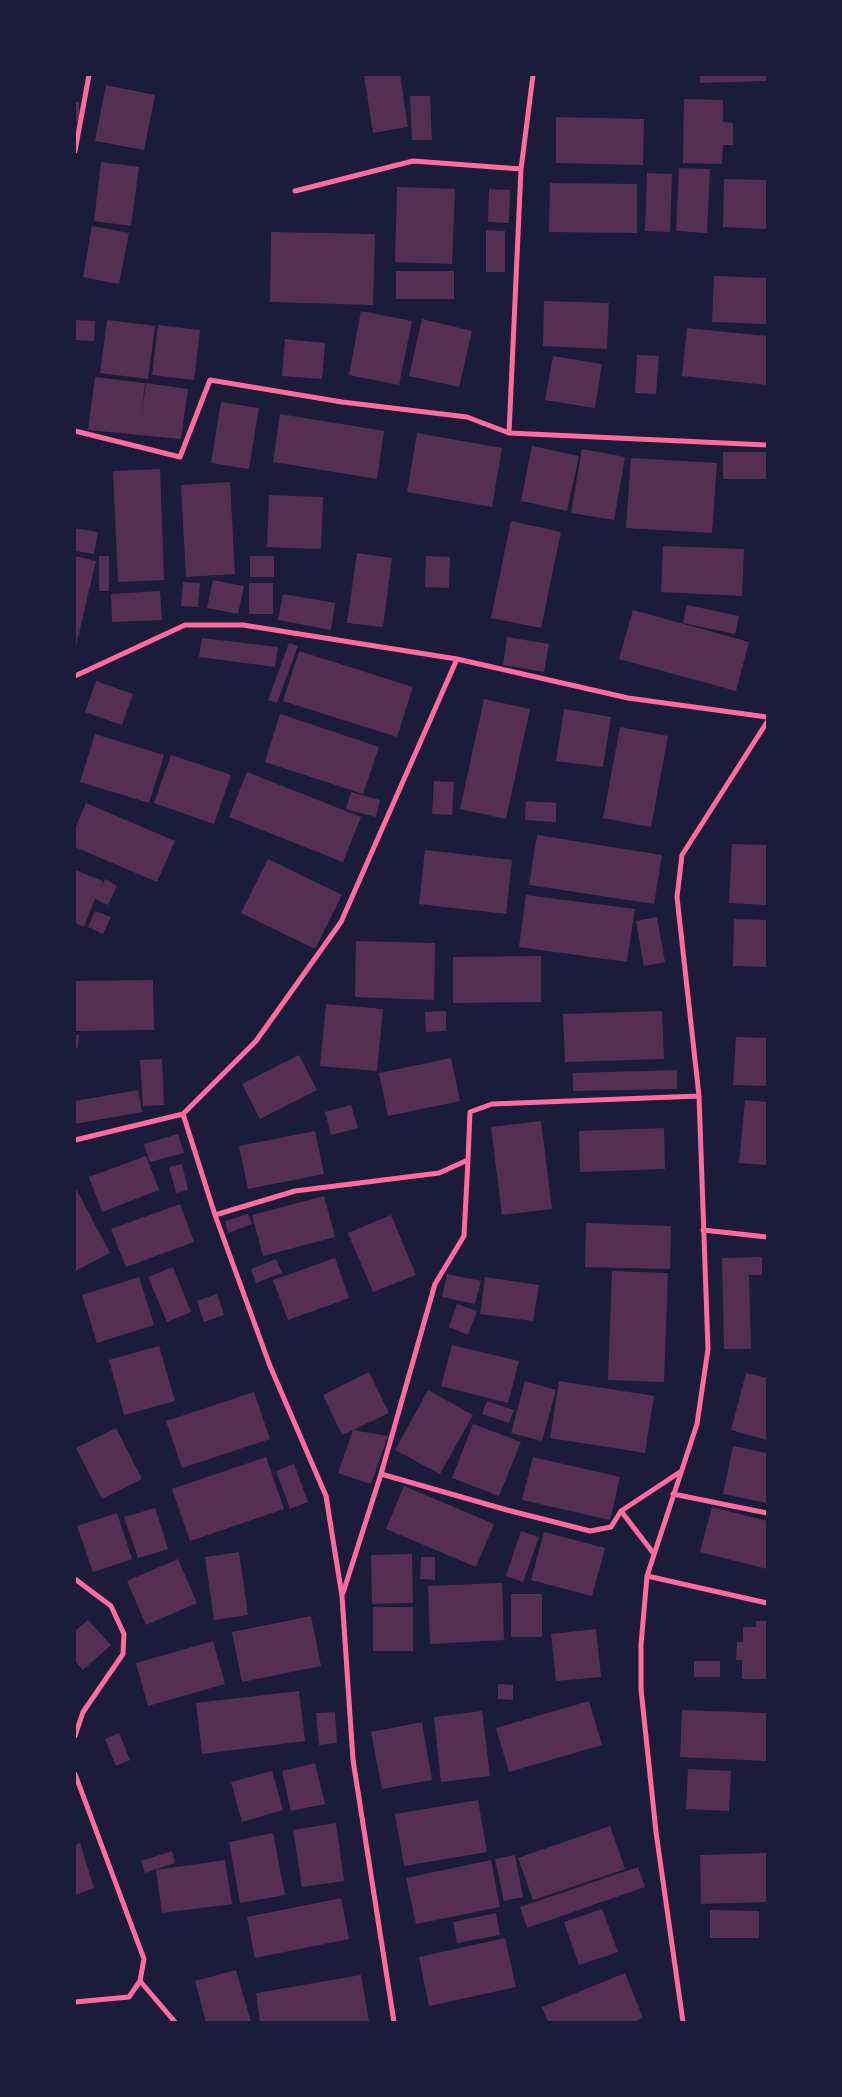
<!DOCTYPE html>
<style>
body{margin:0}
#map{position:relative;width:842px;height:2097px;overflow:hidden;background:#1b1b3a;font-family:"Source Serif 4",serif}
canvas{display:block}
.frame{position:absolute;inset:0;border:76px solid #1b1b3a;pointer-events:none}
</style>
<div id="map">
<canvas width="842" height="2097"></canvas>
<div class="frame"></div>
</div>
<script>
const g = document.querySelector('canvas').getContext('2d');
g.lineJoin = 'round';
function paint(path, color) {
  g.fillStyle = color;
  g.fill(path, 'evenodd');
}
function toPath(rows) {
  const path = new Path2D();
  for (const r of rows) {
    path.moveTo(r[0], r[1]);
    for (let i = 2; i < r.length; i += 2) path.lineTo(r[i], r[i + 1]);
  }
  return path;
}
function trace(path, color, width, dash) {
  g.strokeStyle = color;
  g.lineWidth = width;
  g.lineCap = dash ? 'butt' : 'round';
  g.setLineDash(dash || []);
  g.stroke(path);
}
paint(toPath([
 [364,75,400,75,408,127,373,133],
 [700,75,767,75,767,81,700,83],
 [106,85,155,95,144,150,95,141],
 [410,96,430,96,432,140,412,140],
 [684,99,723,100,723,122,733,123,733,145,723,145,722,164,683,163],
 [75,102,79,102,79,121,75,121],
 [556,117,644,119,643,165,556,163],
 [101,162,139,167,131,226,94,221],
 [679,168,710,169,707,233,676,231],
 [647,173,672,174,670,232,645,231],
 [724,179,767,180,767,229,723,227],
 [550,183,637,184,637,233,549,232],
 [397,187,455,189,452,264,395,262],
 [489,189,510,190,509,223,488,222],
 [92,226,129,233,119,284,83,277],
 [486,230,505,231,505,272,486,272],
 [271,232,375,234,373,305,270,302],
 [396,271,454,271,454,299,396,299],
 [714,276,767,278,767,324,712,322],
 [544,301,609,303,607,349,543,346],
 [361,311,412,321,399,385,349,375],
 [422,319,472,331,459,387,409,376],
 [75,320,95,321,94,341,75,340],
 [107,320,155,326,148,379,100,373],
 [158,325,200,330,194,380,152,375],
 [687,328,767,336,767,385,682,376],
 [285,339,325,343,322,379,282,376],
 [637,355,659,356,656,394,635,393],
 [553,356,602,364,595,408,545,400],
 [95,377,145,383,141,417,146,383,188,389,181,439,88,430],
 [221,402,259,408,249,469,211,463],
 [280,414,384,431,377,479,273,462],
 [417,433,502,448,492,507,407,492],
 [532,446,579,456,567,511,521,501],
 [582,449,625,457,614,520,571,513],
 [723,452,767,452,767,479,723,479],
 [631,458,717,463,712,533,626,528],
 [160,469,164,580,118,582,113,471],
 [230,482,235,574,186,577,181,485],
 [269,495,323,497,321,549,267,547],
 [511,521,561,532,541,628,491,618],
 [75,528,98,532,94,554,75,551],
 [663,546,744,549,742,596,661,592],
 [357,553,392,558,383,627,347,623],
 [75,556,96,561,76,646,75,646],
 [99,556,109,556,109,591,99,591],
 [250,556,274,556,274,577,250,577],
 [426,556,450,557,449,588,425,587],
 [213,580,244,586,238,614,207,608],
 [183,582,200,583,198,607,181,606],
 [249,583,273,583,273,614,249,614],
 [160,591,162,620,112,622,111,594],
 [283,594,335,603,331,630,278,620],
 [687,605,739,616,735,634,683,623],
 [633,610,749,642,736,691,619,659],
 [507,637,549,644,544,672,503,665],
 [202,638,278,647,275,667,199,657],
 [289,643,298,646,277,703,268,700],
 [299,651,413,687,397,737,283,701],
 [96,681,133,694,122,725,85,712],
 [484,699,530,709,506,819,460,809],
 [564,709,611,717,603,767,556,761],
 [280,714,379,747,363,794,265,762],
 [620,727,668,736,651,827,603,818],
 [95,734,164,755,149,803,80,782],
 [171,755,231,775,214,824,154,803],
 [247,772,361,817,343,862,229,817],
 [434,781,454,782,452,815,432,814],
 [351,792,380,800,376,817,346,809],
 [526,801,556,803,556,822,525,820],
 [86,803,175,841,157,882,75,847,75,829],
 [537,835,662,855,654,904,529,885],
 [732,844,767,845,767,905,729,903],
 [425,850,512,860,506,914,419,904],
 [268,859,342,895,315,949,241,913],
 [75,870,103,881,100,889,105,879,117,886,108,905,95,899,84,927,75,923],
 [526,895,635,909,627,962,519,947],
 [95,911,111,917,103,934,88,927],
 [657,917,665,962,644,966,636,921],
 [734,919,767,920,767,967,733,966],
 [356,941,435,943,434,1000,355,997],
 [541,956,541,1002,453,1003,453,957],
 [153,980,154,1030,75,1031,75,981],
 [326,1004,383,1009,377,1071,320,1066],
 [446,1011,446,1031,426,1032,425,1012],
 [662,1011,664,1059,565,1062,563,1014],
 [75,1035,79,1035,78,1048,75,1048],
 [736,1037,767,1038,767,1086,733,1085],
 [299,1055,317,1090,260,1119,242,1084],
 [451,1058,460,1101,388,1116,379,1073],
 [162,1059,164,1105,143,1106,140,1060],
 [677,1070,677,1089,573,1091,573,1073],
 [138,1090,142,1112,75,1124,75,1101],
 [745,1100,767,1102,767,1165,739,1163],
 [351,1105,358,1128,331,1135,325,1112],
 [541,1121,552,1209,502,1215,491,1127],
 [664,1128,665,1169,580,1172,579,1131],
 [315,1131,324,1174,248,1189,239,1146],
 [178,1134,184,1153,150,1162,144,1144],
 [146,1156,159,1190,102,1212,89,1177],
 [182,1164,188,1190,176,1193,169,1167],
 [75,1187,110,1253,75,1271],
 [324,1196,335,1237,263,1256,252,1215],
 [180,1204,194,1242,126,1267,111,1229],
 [248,1214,252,1224,228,1233,225,1221],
 [391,1215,416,1275,373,1292,348,1233],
 [586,1223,671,1226,670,1269,585,1267],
 [762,1257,762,1275,749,1275,751,1349,724,1349,722,1258],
 [335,1258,349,1298,288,1320,273,1280],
 [276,1259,282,1273,256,1283,251,1269],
 [173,1267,191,1312,167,1322,148,1277],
 [612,1271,668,1273,664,1382,608,1380],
 [447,1274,481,1281,475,1304,442,1297],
 [139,1277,154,1325,97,1343,82,1295],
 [485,1277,539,1285,533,1321,480,1314],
 [217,1294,224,1315,204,1322,197,1301],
 [457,1304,477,1311,468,1335,449,1327],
 [452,1345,519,1361,508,1403,441,1386],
 [159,1346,175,1401,124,1415,109,1360],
 [369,1372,389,1413,342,1435,323,1395],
 [746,1373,767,1378,767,1440,731,1430],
 [525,1381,556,1390,542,1441,511,1433],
 [559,1381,654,1396,645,1453,550,1438],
 [428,1390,473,1415,440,1474,395,1450],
 [254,1392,270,1439,182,1468,166,1421],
 [487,1401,514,1410,509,1423,482,1414],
 [473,1424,521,1442,499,1496,452,1478],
 [116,1428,142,1479,102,1499,76,1448],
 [353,1430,388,1436,371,1484,338,1473],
 [733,1446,767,1453,767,1503,723,1494],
 [266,1457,284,1509,190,1541,172,1489],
 [533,1457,620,1477,610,1520,522,1500],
 [294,1464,308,1502,290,1509,276,1471],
 [404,1486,494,1524,476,1567,386,1529],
 [712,1507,767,1521,767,1569,700,1552],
 [155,1508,168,1549,138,1558,124,1517],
 [117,1513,132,1559,93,1572,77,1526],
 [521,1531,539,1537,523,1582,506,1576],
 [544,1532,605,1548,592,1596,531,1580],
 [239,1552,248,1615,214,1620,205,1557],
 [412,1554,413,1603,372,1604,371,1555],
 [421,1557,435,1557,435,1580,420,1579],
 [178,1559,197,1603,146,1625,127,1581],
 [502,1583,504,1640,430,1644,428,1586],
 [511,1594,542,1594,542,1637,511,1637],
 [373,1607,413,1607,413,1651,373,1651],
 [311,1616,321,1666,242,1682,232,1632],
 [88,1620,111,1645,83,1670,75,1661,75,1631],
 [756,1621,767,1621,767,1679,742,1679,742,1660,736,1660,737,1642,743,1642,743,1627,756,1627],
 [596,1629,601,1677,556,1681,551,1634],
 [213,1641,225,1684,148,1706,136,1663],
 [694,1661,720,1661,720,1677,694,1677],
 [498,1684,513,1685,513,1700,498,1699],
 [299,1691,305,1741,202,1754,196,1703],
 [589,1701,602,1745,509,1772,496,1728],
 [682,1710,767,1713,767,1761,680,1757],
 [482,1711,490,1776,441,1782,434,1717],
 [335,1712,337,1743,319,1745,316,1713],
 [422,1722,432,1780,382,1789,371,1732],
 [119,1733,130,1760,116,1766,105,1739],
 [315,1763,325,1804,291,1811,282,1771],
 [688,1769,731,1771,729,1811,686,1809],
 [272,1771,283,1810,242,1822,231,1782],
 [478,1800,487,1852,404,1866,395,1814],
 [336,1823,344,1881,302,1887,293,1830],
 [610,1826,625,1869,533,1900,518,1858],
 [273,1833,285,1895,240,1903,229,1842],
 [80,1843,94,1888,75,1895,75,1845],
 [172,1851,175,1863,145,1873,141,1861],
 [767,1853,767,1902,701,1904,700,1855],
 [515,1855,523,1897,504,1901,495,1859],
 [225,1860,232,1904,162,1913,156,1870],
 [491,1860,500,1907,416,1924,406,1878],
 [638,1867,645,1887,527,1928,520,1907],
 [341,1898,349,1939,255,1958,247,1917],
 [602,1909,618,1952,579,1965,564,1922],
 [710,1910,759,1911,759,1938,710,1938],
 [496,1913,500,1935,457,1943,453,1922],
 [505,1938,516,1987,429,2006,419,1957],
 [236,1970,251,2022,206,2022,195,1981],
 [625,1973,643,2018,633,2022,548,2022,542,2007],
 [361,1975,369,2022,260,2022,256,1993]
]), '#542f53');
trace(toPath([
 [75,151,89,75],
 [295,191,413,161,521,169],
 [75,431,180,457,210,380,342,402,467,417,509,433,767,445],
 [509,433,521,169,533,75],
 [75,676,185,625,243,625,457,659,628,698,767,717],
 [183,1114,215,1215,270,1366,326,1496,342,1596,353,1760,394,2022],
 [75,1140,183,1114,256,1041,341,922,457,659],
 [215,1215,295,1191,439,1173,468,1160,470,1112,492,1104,699,1096],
 [703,1230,767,1237],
 [381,1474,507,1510,590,1531,611,1527,621,1511,680,1472],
 [673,1494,767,1513],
 [621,1511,654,1554],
 [647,1576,767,1603],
 [75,1579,111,1606,124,1634,123,1654,83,1712,75,1736],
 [343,1593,381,1474,435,1284,464,1236,468,1160],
 [75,1774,144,1959,140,1981,129,1997,75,2002],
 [140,1981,175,2022],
 [683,2022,656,1832,641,1689,641,1645,647,1576,697,1424,708,1349,699,1096,677,897,682,855,767,722]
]), '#ff6b9d', 5);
</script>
